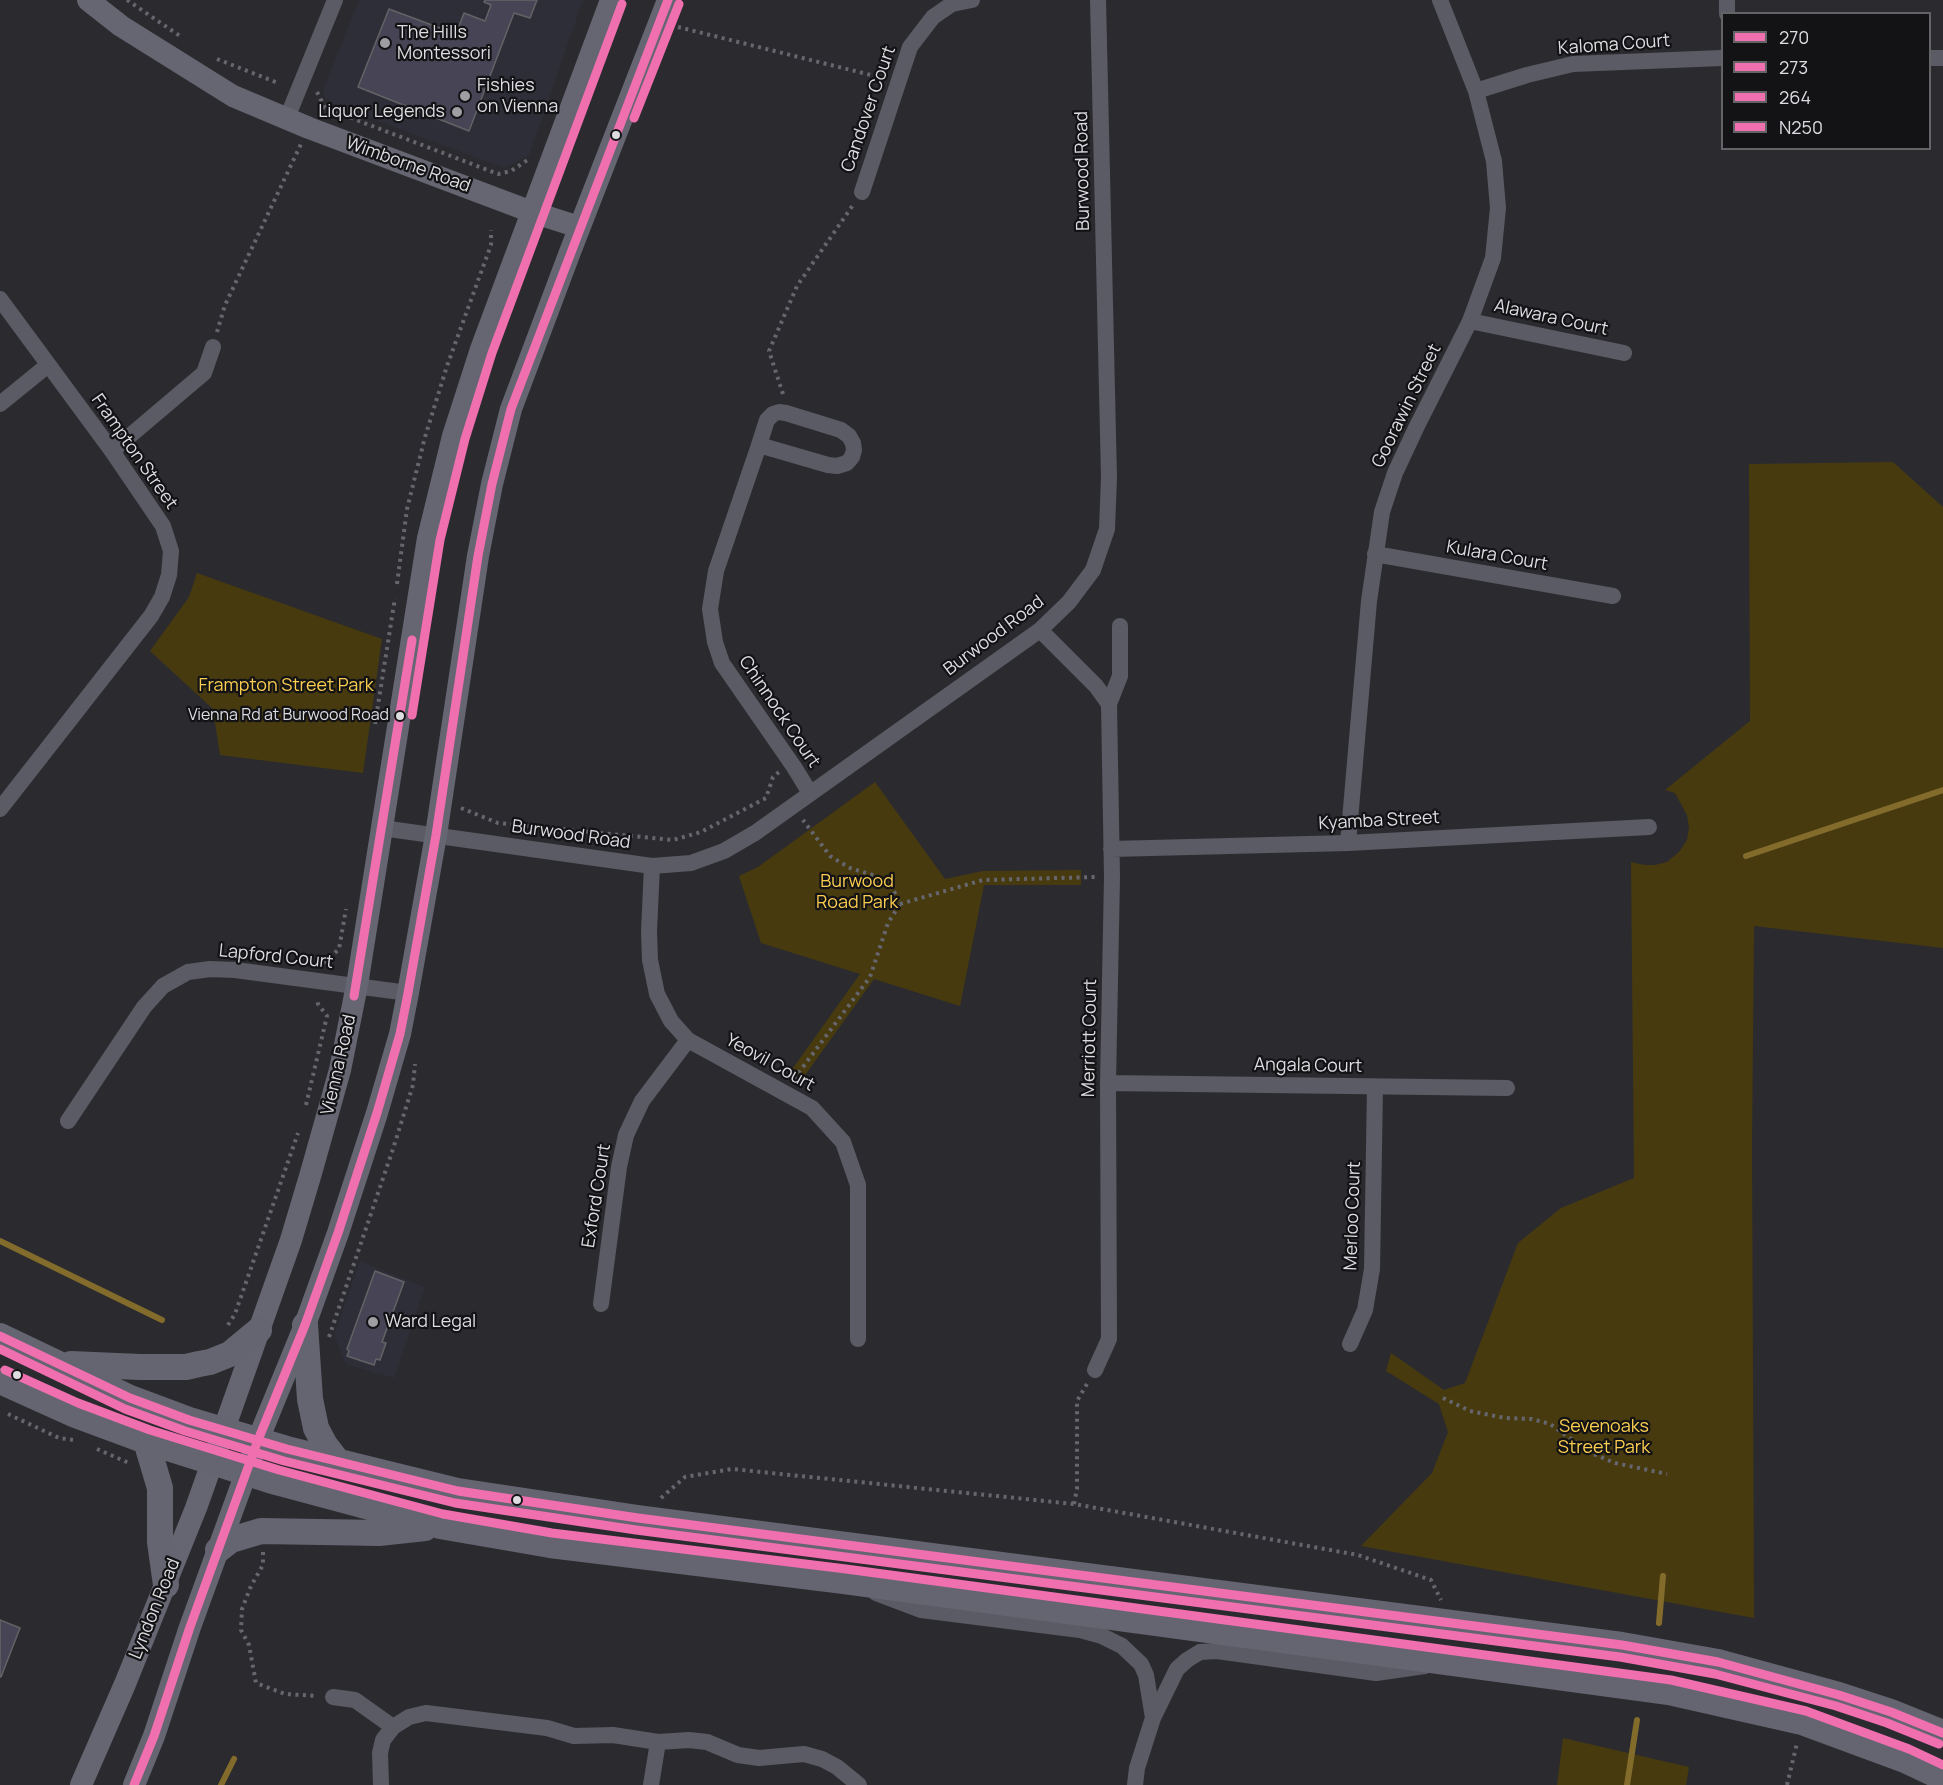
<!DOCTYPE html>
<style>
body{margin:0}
#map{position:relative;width:1943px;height:1785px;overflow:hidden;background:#2b2b2f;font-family:Manrope,sans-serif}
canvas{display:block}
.legend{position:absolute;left:1721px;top:12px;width:210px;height:138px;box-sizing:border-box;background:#131316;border:2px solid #646467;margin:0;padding:8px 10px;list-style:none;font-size:18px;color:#dddde1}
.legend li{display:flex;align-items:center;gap:12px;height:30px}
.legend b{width:30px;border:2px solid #646467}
</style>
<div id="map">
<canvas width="1943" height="1785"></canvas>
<ul class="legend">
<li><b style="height:8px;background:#ef6faf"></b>270</li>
<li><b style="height:8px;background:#ef6faf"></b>273</li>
<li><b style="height:8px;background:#ef6faf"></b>264</li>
<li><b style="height:8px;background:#ef6faf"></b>N250</li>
</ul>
</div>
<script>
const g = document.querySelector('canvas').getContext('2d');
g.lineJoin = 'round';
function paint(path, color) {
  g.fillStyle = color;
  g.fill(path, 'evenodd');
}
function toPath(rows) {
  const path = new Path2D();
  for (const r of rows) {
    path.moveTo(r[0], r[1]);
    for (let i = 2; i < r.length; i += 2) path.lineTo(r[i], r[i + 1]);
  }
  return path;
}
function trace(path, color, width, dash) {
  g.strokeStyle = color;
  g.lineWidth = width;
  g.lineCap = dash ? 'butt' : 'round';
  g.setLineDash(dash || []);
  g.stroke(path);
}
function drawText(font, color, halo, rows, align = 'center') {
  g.font = font + ' Manrope,sans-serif';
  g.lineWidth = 4.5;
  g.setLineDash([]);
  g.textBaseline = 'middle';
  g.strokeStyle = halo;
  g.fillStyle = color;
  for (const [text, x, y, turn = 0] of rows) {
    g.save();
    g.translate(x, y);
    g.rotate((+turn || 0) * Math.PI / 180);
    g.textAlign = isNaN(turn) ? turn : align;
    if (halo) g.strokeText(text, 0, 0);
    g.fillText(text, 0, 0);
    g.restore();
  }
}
paint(toPath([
 [359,0,583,0,529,155,505,168,332,104,326,99,323,94,324,87],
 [360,1261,425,1287,394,1378,346,1364,334,1335]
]), '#2e2e39');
paint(toPath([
 [1893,462,1943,507,1943,948,1754,926,1752,1145,1754,1618,1361,1546,1432,1473,1448,1432,1439,1404,1386,1371,1391,1353,1444,1390,1465,1383,1518,1243,1561,1208,1634,1178,1631,862,1644,865,1655,865,1667,862,1679,852,1687,840,1689,827,1687,815,1675,793,1665,790,1750,721,1749,464],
 [197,573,382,639,363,773,220,755,213,709,150,651,189,597],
 [875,782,945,879,983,871,1081,870,1081,885,984,885,960,1006,874,979,803,1078,791,1071,860,974,761,943,739,876,758,867],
 [1563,1738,1689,1767,1686,1785,1557,1785]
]), '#483a0f');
trace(toPath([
 [1746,856,1943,790],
 [0,1241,162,1320],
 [1659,1623,1663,1576],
 [221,1785,234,1759],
 [1627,1785,1637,1720]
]), '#836c2b', 6);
const building = toPath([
 [485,0,537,0,530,18,514,13,469,131,358,87,389,9,456,34,464,13,485,21,491,5,484,2,485,0],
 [375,1271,404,1282,382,1342,386,1343,380,1360,376,1359,374,1365,347,1356,349,1351,347,1349,375,1271],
 [0,1620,20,1628,1,1677,0,1677,0,1620]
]);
paint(building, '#474555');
trace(building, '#636366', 1.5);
trace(toPath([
 [127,0,180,36],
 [678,27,883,78],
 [217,59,278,83],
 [317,92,325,108,498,174,511,171,529,159],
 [217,332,225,305,301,144],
 [783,394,769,351,797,286,853,205],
 [397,584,407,509,425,437,447,366,491,245,491,230],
 [375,724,395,598],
 [461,808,498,823,673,840,701,832,766,798,773,777,779,772],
 [900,904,983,880,1096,877],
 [324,963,339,949,346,909],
 [794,1079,870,977,888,923,900,904,893,889,876,876,850,868,830,856,803,820],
 [306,1105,327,1016,318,1004,317,999],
 [228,1325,235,1314,298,1133],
 [329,1337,393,1149,413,1085,415,1064],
 [1443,1398,1470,1411,1505,1418,1532,1419,1550,1424,1591,1453,1615,1463,1667,1474],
 [8,1414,59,1438,74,1440],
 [97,1449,129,1463],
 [661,1498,685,1477,732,1469,1074,1504,1358,1555,1431,1580,1441,1600],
 [1074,1504,1077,1489,1077,1401,1087,1384],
 [263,1552,263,1565,251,1586,242,1609,241,1630,249,1645,256,1683,285,1694,317,1696],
 [1787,1785,1797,1743]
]), '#66666e', 4, [3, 4.5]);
trace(toPath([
 [1727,0,1727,14],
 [1930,58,1943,58],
 [1476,91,1527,75,1573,64,1722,58],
 [287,118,335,0],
 [862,192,910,47,933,17,952,4,972,0],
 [0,299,112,451,163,526,171,551,169,575,162,597,151,616,0,809],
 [1470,321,1624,353],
 [0,404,48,365],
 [779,412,786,413,841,430,849,436,853,443,854,450,852,457,847,463,837,466,828,465,759,445,767,420,773,414,779,412],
 [759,445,716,571,710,609,715,642,722,663,794,767,810,793],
 [112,451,204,373,213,347],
 [1375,554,1613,596],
 [1040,630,1096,686,1109,704,1112,877,1108,1083,1109,1339,1095,1370],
 [1109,704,1120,676,1120,626],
 [382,828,652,866,691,863,724,851,755,833,1040,630,1069,602,1093,570,1107,529,1109,477,1098,0],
 [1348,843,1369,601,1382,512,1395,473,1416,428,1470,321,1493,258,1498,208,1494,161,1476,91,1440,0],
 [1111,849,1348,843,1649,827],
 [652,866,649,931,650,960,657,994,671,1021,688,1040,812,1108,843,1142,858,1185,858,1339],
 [1108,1083,1507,1088],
 [68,1121,144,1007,163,986,188,972,210,969,235,970,408,993],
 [601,1304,619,1167,626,1135,642,1101,688,1040],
 [1350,1344,1365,1310,1372,1269,1375,1087],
 [876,1593,921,1610,1080,1630,1102,1636,1122,1646,1141,1664,1146,1675,1153,1718],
 [333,1697,355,1700,393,1727],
 [381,1785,380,1753,383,1740,393,1727,409,1717,426,1713,547,1728,574,1736,613,1735,658,1742,689,1740,707,1742,738,1755,759,1758,804,1754,822,1759,837,1767,859,1785],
 [651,1785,658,1742],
 [1135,1785,1137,1768,1153,1718,1177,1669,1187,1660,1200,1652,1217,1651,1376,1673,1425,1666]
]), '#5b5b66', 16);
trace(toPath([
 [88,0,121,26,233,96,309,128,532,212,579,227],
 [81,1785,125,1684,196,1508,291,1240,311,1173,340,1070,357,985,428,538,453,436,481,349,611,0],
 [134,1785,154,1736,190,1627,258,1440,305,1325,338,1233,377,1113,400,1034,408,993,436,835,478,556,492,484,511,409,570,252,668,0]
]), '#666673', 22);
trace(toPath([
 [305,1325,310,1399,316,1428,325,1445,338,1462],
 [0,1336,130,1398,189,1420,287,1449,458,1491,638,1518,1622,1645,1718,1662,1839,1695,1891,1712,1943,1733],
 [71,1364,140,1367,186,1367,199,1364,210,1362,230,1354,259,1330],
 [0,1381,73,1414,146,1441,276,1482,440,1526,550,1545,844,1581,1669,1692,1802,1722,1905,1760,1943,1778],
 [146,1441,160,1488,160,1542,166,1585],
 [218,1550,231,1540,261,1531,379,1533,425,1528]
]), '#656571', 26);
trace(toPath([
 [0,1336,130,1398,189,1420,287,1449,458,1491,638,1518,1622,1645,1718,1662,1839,1695,1891,1712,1943,1733]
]), '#ef6faf', 9);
trace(toPath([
 [0,1349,125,1409,185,1431,284,1461,455,1503,636,1530,1620,1657,1715,1674,1836,1706,1887,1723,1939,1744]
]), '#ef6faf', 9);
trace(toPath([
 [354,996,412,640],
 [134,1785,154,1736,190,1627,258,1440,305,1325,338,1233,377,1113,400,1034,408,993,436,835,478,556,492,484,511,409,668,0]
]), '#ef6faf', 9);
trace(toPath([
 [5,1370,78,1403,150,1430,279,1470,443,1514,552,1533,846,1569,1671,1680,1806,1711,1909,1749,1943,1765]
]), '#ef6faf', 9);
trace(toPath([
 [634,118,679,4],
 [412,715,440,540,465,439,492,353,622,4]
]), '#ef6faf', 9);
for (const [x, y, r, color] of [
 [385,43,6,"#9f9fa3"],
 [465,96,6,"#9f9fa3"],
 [457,112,6,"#9f9fa3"],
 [616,135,5,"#dddde1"],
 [400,716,5,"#dddde1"],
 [373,1322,6,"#9f9fa3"],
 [17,1375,5,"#dddde1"],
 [517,1500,5,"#dddde1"]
]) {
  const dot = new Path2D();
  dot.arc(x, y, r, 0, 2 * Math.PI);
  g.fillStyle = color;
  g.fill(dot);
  trace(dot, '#131316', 2);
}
drawText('16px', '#dddde1', '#131316', [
 ["Vienna Rd at Burwood Road",389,716]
], 'right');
drawText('18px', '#dddde1', '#131316', [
 ["The Hills",397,33],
 ["Montessori",397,54],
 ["Fishies",477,86],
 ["on Vienna",477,107],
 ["Liquor Legends",445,112,"right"],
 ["Ward Legal",385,1322]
], 'left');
drawText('18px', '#dddde1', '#131316', [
 ["Kaloma Court",1614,45,-4],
 ["Candover Court",869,109,-71],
 ["Wimborne Road",408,165,20],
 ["Burwood Road",1083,171,-91],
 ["Alawara Court",1551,318,12],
 ["Goorawin Street",1407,406,-64],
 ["Frampton Street",134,452,55],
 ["Kulara Court",1497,556,10],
 ["Burwood Road",994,636,-37],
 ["Chinnock Court",779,712,56],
 ["Kyamba Street",1379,821,-3],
 ["Burwood Road",571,835,8],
 ["Lapford Court",276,957,6],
 ["Merriott Court",1090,1038,-89],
 ["Yeovil Court",770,1063,29],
 ["Vienna Road",339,1065,-77],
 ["Angala Court",1308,1066,1],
 ["Exford Court",597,1196,-81],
 ["Merloo Court",1353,1216,-88],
 ["Lyndon Road",155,1609,-68]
]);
drawText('18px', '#facd4f', '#131316', [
 ["Frampton Street Park",286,686],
 ["Burwood",857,882],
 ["Road Park",857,903],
 ["Sevenoaks",1604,1427],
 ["Street Park",1604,1448]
]);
</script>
